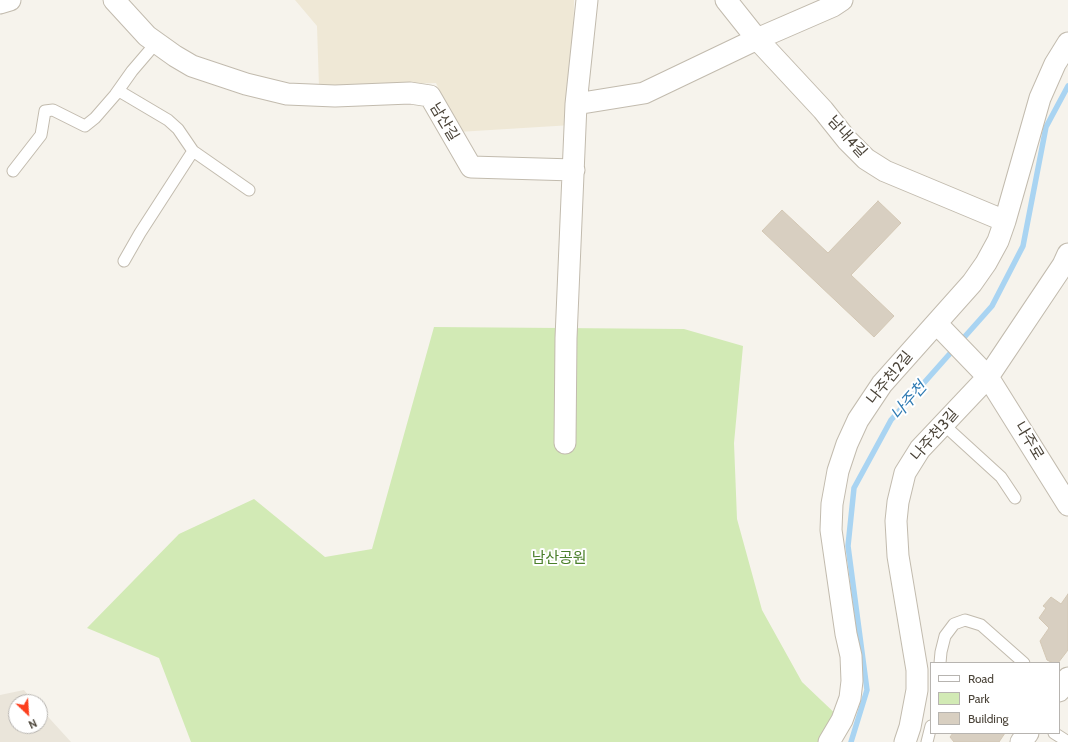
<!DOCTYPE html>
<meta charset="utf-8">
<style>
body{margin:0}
#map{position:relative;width:1068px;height:742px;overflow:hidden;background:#f6f3ec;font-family:Cabin,sans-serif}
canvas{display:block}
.legend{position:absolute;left:930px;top:662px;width:130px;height:72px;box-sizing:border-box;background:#fff;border:1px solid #b7b4b0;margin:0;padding:5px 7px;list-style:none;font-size:12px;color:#4b4439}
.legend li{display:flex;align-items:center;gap:8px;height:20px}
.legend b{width:20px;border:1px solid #b7b4b0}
.north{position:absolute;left:8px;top:694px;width:40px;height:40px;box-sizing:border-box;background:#fff;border:1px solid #b7b4b0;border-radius:50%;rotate:155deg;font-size:11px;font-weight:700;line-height:16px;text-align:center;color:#4b4439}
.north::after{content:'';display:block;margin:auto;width:14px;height:18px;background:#fc3f1d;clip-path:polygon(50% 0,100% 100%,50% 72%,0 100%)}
</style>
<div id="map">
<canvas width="1068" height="742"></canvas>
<ul class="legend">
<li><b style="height:5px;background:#fff"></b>Road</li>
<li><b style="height:11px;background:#d2eab5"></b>Park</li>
<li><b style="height:11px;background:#d8cfc1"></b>Building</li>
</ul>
<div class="north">N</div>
</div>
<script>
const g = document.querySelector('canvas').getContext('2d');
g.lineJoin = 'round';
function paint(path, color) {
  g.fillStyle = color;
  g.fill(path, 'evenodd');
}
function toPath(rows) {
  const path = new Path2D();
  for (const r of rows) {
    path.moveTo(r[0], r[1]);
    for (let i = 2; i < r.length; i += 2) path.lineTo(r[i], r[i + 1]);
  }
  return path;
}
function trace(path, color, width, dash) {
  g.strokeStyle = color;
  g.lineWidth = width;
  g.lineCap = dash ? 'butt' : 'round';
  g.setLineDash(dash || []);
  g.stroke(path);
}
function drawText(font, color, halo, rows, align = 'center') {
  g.font = font + ' Cabin,"Noto Sans KR",sans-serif';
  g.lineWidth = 4;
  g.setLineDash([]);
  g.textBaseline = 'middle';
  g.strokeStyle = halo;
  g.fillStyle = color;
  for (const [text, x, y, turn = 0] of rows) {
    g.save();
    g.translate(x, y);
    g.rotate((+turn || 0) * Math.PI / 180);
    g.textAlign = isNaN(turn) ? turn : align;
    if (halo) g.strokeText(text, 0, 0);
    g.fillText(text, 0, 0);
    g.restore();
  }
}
paint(toPath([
 [24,690,34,702,16,702,16,726,40,726,40,708,71,742,0,742,0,695]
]), '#eae5da');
paint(toPath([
 [295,0,574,0,572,125,458,132,436,83,319,87,317,26]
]), '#efe8d6');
paint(toPath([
 [434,327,684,329,743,346,734,443,737,519,762,610,802,682,842,720,822,742,191,742,159,658,87,628,179,534,254,499,325,557,372,549]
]), '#d2eab5');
trace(toPath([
 [960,342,992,306,1023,246,1046,127,1068,86],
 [851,742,867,690,848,546,854,488,891,420,954,349]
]), '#a9d4f2', 5.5);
const building = toPath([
 [878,201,901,223,851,275,894,316,874,337,762,231,782,210,828,253,878,201],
 [1068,594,1068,650,1058,663,1053,663,1047,660,1040,641,1049,628,1039,618,1046,608,1043,606,1051,597,1061,604,1068,594],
 [953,733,1005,733,999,742,954,742,950,737,953,733]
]);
paint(building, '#d8cfc1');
trace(building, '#d3c7b4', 1);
const lane = toPath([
 [119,91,168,120,178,129,193,151,249,190],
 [13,171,41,135,45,111,53,110,85,126,95,118,115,95,132,71,156,43],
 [124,261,140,233,193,151],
 [944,425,1001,477,1015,498],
 [940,663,941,652,945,636,954,624,965,620,981,625,1024,663],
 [1054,733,1065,740,1064,742],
 [927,742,931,726]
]);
const street = toPath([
 [114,0,147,36,175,56,192,66,246,84,287,94,335,96,410,93,430,96,471,167,574,170],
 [726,0,757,39,823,110,847,140,866,159,885,171,1005,221],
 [0,3,10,0],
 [576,104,644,93,757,39,833,6,842,0],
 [937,324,988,377,1068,505],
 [565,443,566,338,576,104,587,0],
 [1059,691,1068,678],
 [829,742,842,720,850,698,852,681,851,656,846,634,831,530,832,504,838,471,847,444,858,420,882,384,972,283,986,263,998,241,1005,221,1040,98,1055,64,1068,43],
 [905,742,910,727,917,690,917,670,898,556,896,521,898,502,905,473,920,449,988,377,1063,265,1068,254],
 [1021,742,1028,733]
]);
trace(lane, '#c2bbae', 13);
trace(street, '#c2bbae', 23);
trace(lane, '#fff', 11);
trace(street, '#fff', 21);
drawText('15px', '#4b4439', '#fff', [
 ["남산길",444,122,59],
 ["남내4길",847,137,48],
 ["나주천2길",890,378,-51],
 ["나주천3길",935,435,-49],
 ["나주로",1029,441,59]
]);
drawText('15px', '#4a7f2a', '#fff', [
 ["남산공원",559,559]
]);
drawText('italic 16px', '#2e7ab2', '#fff', [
 ["나주천",909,401,-49]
]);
</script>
